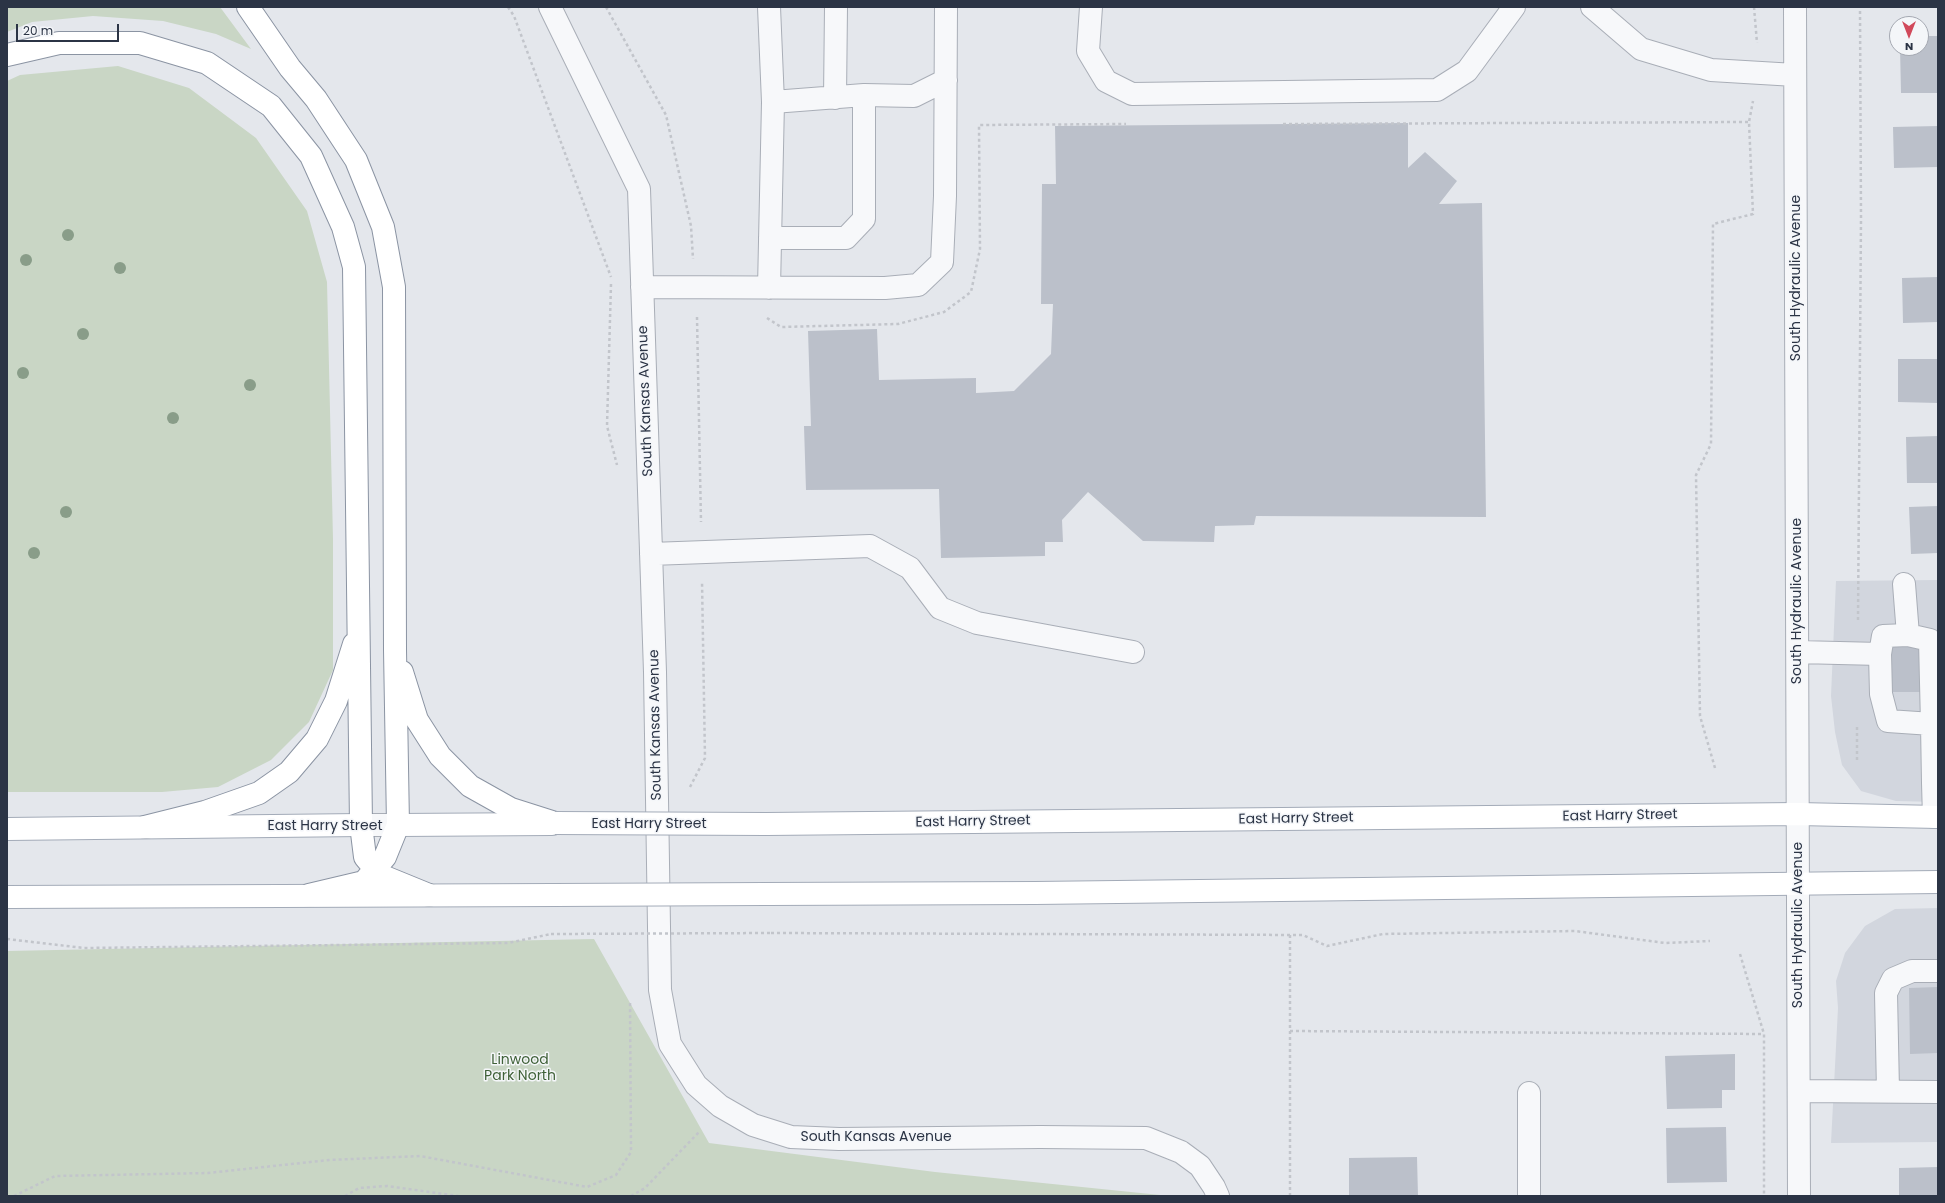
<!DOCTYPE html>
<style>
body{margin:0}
#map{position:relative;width:1945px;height:1203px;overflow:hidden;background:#e4e7ec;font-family:Poppins,sans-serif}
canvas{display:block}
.frame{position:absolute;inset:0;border:8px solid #2b3445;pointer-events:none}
.north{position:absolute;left:1889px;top:16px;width:40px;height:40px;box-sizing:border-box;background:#f4f6f9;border:1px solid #a4a8b1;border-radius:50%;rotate:180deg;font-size:11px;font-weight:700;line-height:16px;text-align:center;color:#2b3445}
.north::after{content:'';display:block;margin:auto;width:14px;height:18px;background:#d1495b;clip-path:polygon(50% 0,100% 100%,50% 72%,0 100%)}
.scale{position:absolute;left:16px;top:24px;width:103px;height:18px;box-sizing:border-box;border:2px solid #2b3445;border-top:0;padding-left:5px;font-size:12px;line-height:14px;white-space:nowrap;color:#2b3445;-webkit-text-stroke:3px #f4f6f9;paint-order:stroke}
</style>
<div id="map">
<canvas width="1945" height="1203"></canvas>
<div class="frame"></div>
<div class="north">N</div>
<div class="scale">20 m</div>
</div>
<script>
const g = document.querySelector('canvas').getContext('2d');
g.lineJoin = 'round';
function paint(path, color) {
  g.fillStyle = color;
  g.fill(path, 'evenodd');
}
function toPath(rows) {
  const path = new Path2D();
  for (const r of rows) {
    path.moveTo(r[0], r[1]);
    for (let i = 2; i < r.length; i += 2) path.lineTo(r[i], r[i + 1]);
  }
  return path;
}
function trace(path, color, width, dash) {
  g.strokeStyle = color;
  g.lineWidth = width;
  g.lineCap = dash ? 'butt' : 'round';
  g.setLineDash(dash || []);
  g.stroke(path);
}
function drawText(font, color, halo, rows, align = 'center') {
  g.font = font + ' Poppins,sans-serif';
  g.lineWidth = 3;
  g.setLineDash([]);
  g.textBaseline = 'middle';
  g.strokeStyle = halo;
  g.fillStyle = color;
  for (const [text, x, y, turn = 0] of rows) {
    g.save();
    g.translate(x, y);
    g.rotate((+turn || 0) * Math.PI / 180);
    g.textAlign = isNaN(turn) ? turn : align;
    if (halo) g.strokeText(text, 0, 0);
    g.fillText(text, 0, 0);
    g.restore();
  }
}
paint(toPath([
 [1938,580,1938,802,1896,801,1861,791,1842,765,1835,732,1831,696,1836,581],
 [1938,908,1938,1142,1831,1143,1838,1008,1836,981,1845,953,1865,926,1895,909]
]), '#d2d6de');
paint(toPath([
 [7,7,220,7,251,49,216,34,163,21,93,16,32,22,7,32],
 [118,66,189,88,256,138,307,211,327,282,333,539,333,670,309,722,271,760,218,787,162,792,7,792,7,81,20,75],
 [594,939,709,1143,935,1172,1170,1196,7,1196,7,951]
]), '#c9d6c5');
paint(toPath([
 [1921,36,1938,36,1938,93,1901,93,1900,48,1921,48],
 [1408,123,1408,168,1425,152,1457,181,1439,204,1482,203,1486,517,1256,516,1254,525,1215,526,1214,542,1143,541,1088,492,1062,520,1063,542,1045,542,1045,556,941,558,939,489,806,490,804,426,811,426,808,331,877,329,879,380,976,378,976,393,1014,391,1051,354,1053,304,1041,304,1042,184,1056,184,1055,126],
 [1938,126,1938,167,1894,168,1893,127],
 [1938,277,1938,322,1903,323,1902,278],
 [1898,359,1938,359,1938,403,1898,402],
 [1938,436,1938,483,1907,483,1906,437],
 [1938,506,1938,553,1911,554,1909,507],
 [1888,646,1926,646,1927,692,1889,692],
 [1938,987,1938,1053,1910,1054,1909,988],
 [1735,1054,1735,1090,1722,1090,1722,1108,1667,1109,1665,1056],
 [1726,1127,1727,1182,1667,1183,1666,1128],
 [1417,1157,1418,1196,1349,1196,1349,1158],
 [1938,1167,1938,1196,1899,1196,1899,1168]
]), '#bbc0ca');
const minor = toPath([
 [550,7,639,189,655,672,660,990,670,1044,696,1085,720,1106,753,1125,791,1137,839,1139,1040,1137,1146,1138,1181,1152,1200,1166,1214,1187,1218,1196],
 [769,7,773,102,769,288],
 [1091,7,1088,51,1106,81,1132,94,1437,90,1467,71,1514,7],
 [1592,7,1641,49,1711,70,1795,75],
 [1795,7,1799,1196],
 [835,98,836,7],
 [773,102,864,95,914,96,946,80],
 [770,238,846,238,864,219,864,95],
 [642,287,885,288,918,285,942,262,945,196,946,7],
 [651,554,870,546,910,568,940,608,977,623,1133,652],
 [1908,635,1930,640,1932,724,1938,724],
 [1798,652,1880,654,1883,636,1908,635,1904,584],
 [1880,654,1881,694,1888,721,1932,724,1933,783,1938,783],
 [1933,783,1934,817],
 [361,825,398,825],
 [1799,1091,1938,1092],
 [1888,1091,1886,993,1893,979,1912,971,1938,971],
 [1529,1093,1529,1196]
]);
const major = toPath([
 [766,824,1798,814,1938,817],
 [398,825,552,824],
 [7,829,361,825],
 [765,894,1035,893,1938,882],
 [7,897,555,895]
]);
const highway = toPath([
 [248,7,290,68,316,99,356,160,383,227,394,287,395,650,398,825,385,857,364,882,309,895],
 [7,55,59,43,140,43,207,63,271,106,311,156,343,227,354,267,361,825,365,857,380,875,429,895],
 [402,672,417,720,440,756,470,786,511,809,555,823],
 [145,827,205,812,259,793,289,772,317,739,336,701,354,644]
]);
trace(minor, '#a9aeb7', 24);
trace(major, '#a3abb8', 24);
trace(highway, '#8b94a3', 24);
trace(toPath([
 [508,7,514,16,611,277],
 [606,7,666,115,691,226,693,259],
 [1754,7,1757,43],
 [1283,124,1749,122],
 [611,284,607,426,617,465],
 [697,317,701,522],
 [767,318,781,327,898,324,944,312,971,292,980,249,979,125,1126,124],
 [1858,620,1861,219,1860,7],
 [1857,760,1857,725],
 [1715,768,1700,716,1696,475,1711,444,1713,224,1753,214,1749,122,1753,101],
 [690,787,705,758,702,581],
 [771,933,1303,935,1327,946,1383,934,1575,931,1665,943,1710,941],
 [1290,935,1290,1196],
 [7,939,84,948,508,943,551,934],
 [1740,954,1764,1034,1764,1196],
 [1290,1031,1764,1034],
 [14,1196,55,1176,208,1173,329,1160,420,1156,587,1187,616,1175,631,1152,630,1001],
 [345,1196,359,1188,387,1186,458,1196],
 [631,1196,645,1188,700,1131]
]), '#c2c5cb', 2.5, [3, 3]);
trace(minor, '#f7f8fa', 22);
trace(major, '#fff', 22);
trace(highway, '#fff', 22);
const majorBridge = toPath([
 [555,823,766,824],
 [555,895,765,894]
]);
trace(majorBridge, '#a3abb8', 24, []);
trace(toPath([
 [551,934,771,933]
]), '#c2c5cb', 2.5, [3, 3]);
trace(majorBridge, '#fff', 22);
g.fillStyle = '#899d89';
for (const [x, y] of [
 [68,235],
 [26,260],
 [120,268],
 [83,334],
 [23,373],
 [250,385],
 [173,418],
 [66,512],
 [34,553]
]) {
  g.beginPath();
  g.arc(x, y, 6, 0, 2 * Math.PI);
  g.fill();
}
drawText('14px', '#2b3445', '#f4f6f9', [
 ["South Hydraulic Avenue",1796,278,-90],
 ["South Kansas Avenue",646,401,-92],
 ["South Hydraulic Avenue",1797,601,-90],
 ["South Kansas Avenue",656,725,-91],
 ["East Harry Street",1620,816,-1],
 ["East Harry Street",1296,819,-1],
 ["East Harry Street",973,822,-1],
 ["East Harry Street",649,824],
 ["East Harry Street",325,826],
 ["South Hydraulic Avenue",1798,925,-90],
 ["South Kansas Avenue",876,1137]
]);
drawText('14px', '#3f6138', '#f4f6f9', [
 ["Linwood",520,1060],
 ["Park North",520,1076]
]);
</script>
